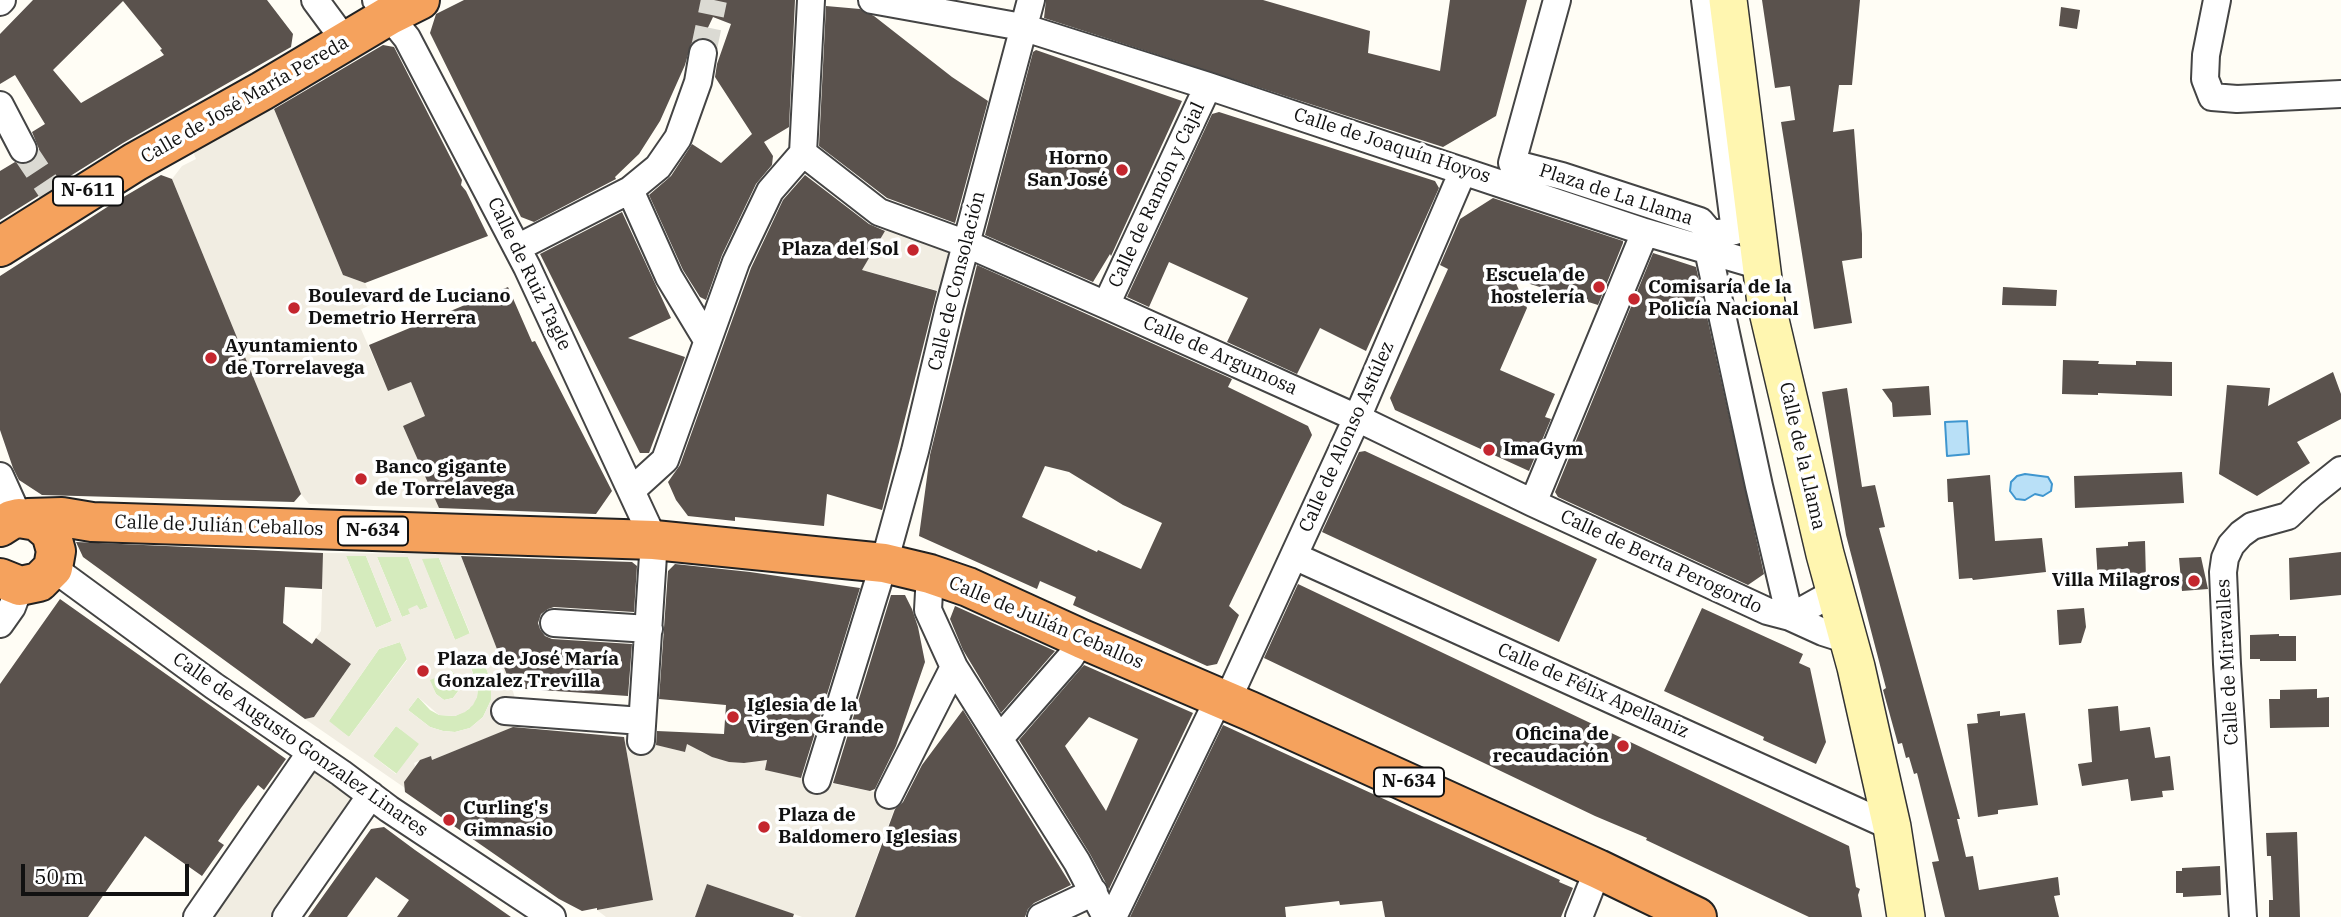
<!DOCTYPE html>
<meta charset="utf-8">
<style>
body{margin:0}
#map{position:relative;width:2341px;height:917px;overflow:hidden;background:#fffdf5;font-family:"IBM Plex Serif",serif}
canvas{display:block}
.scale{position:absolute;left:21px;top:864px;width:168px;height:32px;box-sizing:border-box;border:4px solid #111;border-top:0;padding-left:9px;font-size:21px;line-height:24px;white-space:nowrap;color:#111;-webkit-text-stroke:5px #fff;paint-order:stroke}
</style>
<div id="map">
<canvas width="2341" height="917"></canvas>
<div class="scale">50 m</div>
</div>
<script>
const g = document.querySelector('canvas').getContext('2d');
g.lineJoin = 'round';
function paint(path, color) {
  g.fillStyle = color;
  g.fill(path, 'evenodd');
}
function toPath(rows) {
  const path = new Path2D();
  for (const r of rows) {
    path.moveTo(r[0], r[1]);
    for (let i = 2; i < r.length; i += 2) path.lineTo(r[i], r[i + 1]);
  }
  return path;
}
function trace(path, color, width, dash) {
  g.strokeStyle = color;
  g.lineWidth = width;
  g.lineCap = dash ? 'butt' : 'round';
  g.setLineDash(dash || []);
  g.stroke(path);
}
function drawText(font, color, halo, rows, align = 'center') {
  g.font = font + ' "IBM Plex Serif",serif';
  g.lineWidth = 7;
  g.setLineDash([]);
  g.textBaseline = 'middle';
  g.strokeStyle = halo;
  g.fillStyle = color;
  for (const [text, x, y, turn = 0] of rows) {
    g.save();
    g.translate(x, y);
    g.rotate((+turn || 0) * Math.PI / 180);
    g.textAlign = isNaN(turn) ? turn : align;
    if (halo) g.strokeText(text, 0, 0);
    g.fillText(text, 0, 0);
    g.restore();
  }
}
paint(toPath([
 [346,556,366,556,392,621,376,628],
 [377,557,408,557,428,607,420,610,417,606,410,614,402,617],
 [421,558,439,558,470,634,455,640],
 [400,642,407,659,349,737,328,722,379,649],
 [484,663,491,681,491,700,483,717,470,728,455,732,443,731,430,727,408,710,418,697,430,710,439,715,455,716,469,709,477,697,478,686,471,668],
 [452,670,459,683,459,690,453,698,444,700,436,694,429,680,435,677,437,682,449,677,447,673],
 [396,726,420,743,397,774,373,756]
]), '#d5ebbd');
paint(toPath([
 [271,102,343,275,365,283,374,303,354,313,388,391,411,382,418,399,488,370,439,508,309,504,301,494,172,179,182,166,196,159,194,154,199,144],
 [889,223,957,229,943,292,862,270],
 [323,553,460,554,512,688,519,712,517,726,432,760,431,756,414,763,415,766,405,788,305,719,314,717,351,664,316,638,321,631],
 [346,556,366,556,392,621,376,628],
 [377,557,408,557,428,607,420,610,417,605,408,609,410,614,402,617],
 [439,558,470,633,455,640,422,559],
 [400,642,407,660,349,737,329,721,379,649],
 [484,663,491,681,491,700,483,717,470,728,455,732,443,731,430,727,408,710,418,697,439,715,455,716,465,712,473,705,477,697,478,686,471,669],
 [452,670,459,683,459,690,453,698,444,700,436,694,430,680,435,678,437,682,449,677,447,673],
 [396,726,419,744,396,774,373,756],
 [624,737,685,752,687,740,701,752,718,759,744,763,767,759,766,770,889,795,898,799,858,907,857,917,802,917,707,884,695,917,606,917,597,910,653,900],
 [318,772,353,798,353,804,273,917,209,917,310,773]
]), '#f1ede2');
const water = toPath([
 [1967,421,1969,454,1947,456,1945,422,1967,421],
 [2025,474,2048,477,2052,484,2051,491,2043,496,2035,494,2025,500,2016,499,2010,491,2011,482,2017,476,2025,474]
]);
paint(water, '#b9e0f7');
trace(water, '#3f96cf', 2);
paint(toPath([
 [33,0,267,0,293,34,291,47,123,143,0,220,0,171,15,162,23,165,31,163,36,158,39,149,32,132,45,124,15,75,0,84,0,34],
 [123,1,162,49,160,50,164,55,81,103,53,70],
 [464,0,795,0,789,127,764,142,773,156,772,165,756,184,722,255,706,300,700,297,683,270,649,195,671,176,692,144,721,163,752,134,715,77,717,64,731,24,713,17,703,38,697,39,691,44,685,65,660,121,639,154,615,177,616,179,534,222,521,217,430,33,436,14],
 [1046,0,1263,0,1370,31,1368,53,1440,71,1450,0,1527,0,1496,116,1443,147,1044,18],
 [1762,0,1860,0,1852,85,1839,85,1833,132,1854,129,1862,234,1862,258,1842,261,1852,323,1814,329,1781,122,1795,120,1790,86,1775,88],
 [826,6,860,9,874,16,952,77,988,101,955,223,887,198,819,146],
 [2061,7,2080,10,2077,29,2059,26],
 [383,45,394,47,462,180,461,185,466,191,488,236,365,283,343,275,274,109],
 [1036,50,1182,101,1111,256,1110,254,1093,282,985,235,1033,52],
 [1219,112,1435,181,1439,188,1366,351,1320,328,1297,374,1227,342,1248,298,1169,262,1149,307,1127,297,1212,114],
 [161,175,172,179,270,418,301,494,294,502,42,495,19,480,13,468,0,430,0,276,115,202],
 [805,175,869,224,885,231,862,270,937,291,882,510,827,494,824,526,735,517,735,521,688,516,676,500,668,482,680,465,751,268,783,200],
 [1493,198,1623,241,1623,243,1598,305,1514,279,1527,308,1500,370,1555,394,1545,417,1551,419,1529,471,1395,410,1390,398,1448,269,1440,265,1460,219],
 [622,212,671,318,628,338,685,357,649,453,640,453,540,254],
 [1653,253,1696,267,1764,574,1748,585,1558,497,1555,492],
 [977,265,1232,379,1228,387,1308,426,1312,435,1229,606,1239,615,1217,664,1207,666,1073,605,1076,597,1040,581,1037,589,919,536,930,455],
 [1045,466,1069,472,1123,505,1162,523,1141,569,1098,550,1097,552,1022,517],
 [508,287,532,342,535,341,612,491,596,514,439,508,403,426,425,416,411,382,388,391,369,345],
 [2003,287,2057,290,2056,306,2002,305],
 [2063,360,2099,361,2098,364,2136,365,2136,361,2172,362,2172,396,2098,393,2098,395,2062,394],
 [2333,372,2341,394,2341,419,2297,442,2310,463,2257,496,2219,474,2227,385,2270,388,2268,406],
 [1929,386,1931,415,1893,417,1892,403,1882,389],
 [1847,388,1862,487,1875,485,1885,527,1879,528,1960,819,1957,819,1966,857,1973,856,1979,890,2058,877,2060,895,2054,896,2059,917,1945,917,1932,862,1939,861,1917,773,1914,774,1909,757,1906,758,1902,743,1898,744,1883,690,1886,688,1846,535,1822,392],
 [1365,451,1597,559,1559,642,1322,532,1359,452],
 [2182,472,2184,503,2075,508,2074,476],
 [1990,475,1995,541,2042,538,2046,572,1973,580,1972,578,1959,579,1953,502,1948,502,1947,479],
 [2145,541,2146,579,2098,582,2096,548,2128,546,2128,542],
 [76,542,323,553,322,589,285,587,283,623,312,644,316,638,351,664,314,717,305,719,83,557],
 [2341,552,2341,595,2290,600,2289,558],
 [461,556,632,562,637,566,634,612,554,607,548,609,541,614,538,623,540,629,545,636,552,639,632,644,628,696,512,688],
 [2201,557,2208,589,2182,591,2179,558],
 [675,564,750,572,860,588,801,778,765,770,767,760,744,763,729,762,712,757,687,744,685,752,656,745,657,731,724,734,726,705,659,699,668,571],
 [1298,584,1849,846,1856,887,1860,889,1858,895,1862,917,1809,917,1646,840,1647,838,1595,816,1264,658],
 [891,595,905,595,912,609,918,627,925,662,896,746,875,789,870,791,833,783],
 [60,599,286,759,264,790,258,785,241,808,218,841,224,845,202,876,145,836,88,917,0,917,0,684],
 [955,606,1055,651,1001,713,963,650,950,619],
 [1702,608,1803,654,1799,663,1810,668,1826,742,1816,764,1763,740,1764,737,1664,691],
 [2084,608,2086,627,2081,643,2059,645,2057,610],
 [2279,634,2279,636,2296,636,2296,661,2260,661,2260,659,2250,659,2250,635],
 [1084,665,1193,713,1109,889,1090,854,1019,740],
 [1089,717,1138,739,1106,811,1065,746],
 [2317,689,2317,698,2329,697,2329,727,2270,728,2269,699,2280,699,2280,690],
 [2118,706,2120,731,2150,727,2155,758,2170,756,2174,790,2162,791,2163,797,2131,801,2128,779,2082,786,2078,764,2092,762,2088,709],
 [963,710,1071,885,1034,903,1028,909,1025,917,855,917,895,809,903,802,922,765],
 [2000,711,2000,716,2025,713,2038,805,1998,810,1998,814,1978,817,1967,724,1978,723,1977,714],
 [1223,725,1560,880,1559,882,1573,888,1561,917,1385,917,1382,901,1340,905,1339,901,1285,907,1286,917,1130,917],
 [513,727,624,737,653,900,597,910,597,908,582,911,559,899,405,792,404,782,420,760,431,756,432,760],
 [384,827,415,850,511,917,397,917,409,900,376,877,347,917,308,917,371,829],
 [2297,832,2300,917,2269,917,2269,900,2273,900,2271,856,2267,856,2266,833],
 [2220,866,2221,895,2183,897,2183,893,2176,893,2176,871,2182,871,2182,868],
 [707,884,794,914,793,917,695,917]
]), '#5a524d');
trace(toPath([
 [703,53,714,0],
 [23,149,51,191]
]), '#dbdad3', 26, [26, 13]);
const street = toPath([
 [315,0,346,42],
 [376,0,407,38,527,267,654,540,641,741],
 [811,0,803,153,879,212,967,244,1106,305,1357,418,1533,503,1767,611,1790,617,1823,632,1848,640],
 [872,0,1022,27,1208,86,1645,232,1761,266],
 [1557,0,1512,163,1562,176,1700,221,1711,234,1735,231,1705,0],
 [2217,0,2206,55,2205,79,2212,97,2237,99,2341,94],
 [0,2,2,0],
 [0,105,23,149],
 [630,190,669,277,707,340],
 [517,248,630,190,658,167,678,138,698,82,703,53],
 [1708,250,1759,486,1790,617],
 [1106,305,1208,86],
 [0,476,19,518],
 [632,490,665,460,736,262,770,191,803,153],
 [1533,503,1645,232],
 [1294,556,1892,827],
 [53,568,214,686,341,773,389,809,552,917],
 [930,574,928,610,954,667,1077,862,1106,917],
 [1790,617,1835,592],
 [554,623,649,629],
 [0,624,12,607,20,586],
 [1227,701,1357,418,1463,171],
 [505,711,642,721],
 [1000,738,1070,658,1082,639],
 [817,780,884,563,915,451,949,308,1031,0],
 [889,795,954,667],
 [197,917,311,752],
 [286,917,371,795],
 [1041,917,1094,892],
 [1113,917,1219,698],
 [1579,917,1598,869],
 [2243,917,2227,664,2223,572,2225,558,2231,545,2241,534,2252,526,2288,516,2311,494,2341,470]
]);
const secondary = toPath([
 [1728,0,1766,303,1825,554,1856,667,1892,827,1906,917]
]);
const highway = toPath([
 [0,247,135,162,262,91,390,15,420,0],
 [28,518,62,517,92,522,654,540,884,563,930,574,968,587,1082,639,1250,711,1598,869,1697,917],
 [0,527,11,520,19,518,37,521,51,533,56,551,53,568,39,582,20,586,0,578]
]);
trace(street, '#444', 30);
trace(secondary, '#333', 40);
trace(highway, '#222', 42);
trace(street, '#fff', 26);
trace(secondary, '#fff6b0', 37);
trace(highway, '#f5a25d', 38);
for (const [x, y, r, color] of [
 [1122,170,7,"#c4262e"],
 [913,250,7,"#c4262e"],
 [1599,287,7,"#c4262e"],
 [1634,299,7,"#c4262e"],
 [294,308,7,"#c4262e"],
 [211,358,7,"#c4262e"],
 [1489,450,7,"#c4262e"],
 [361,479,7,"#c4262e"],
 [2194,581,7,"#c4262e"],
 [423,671,7,"#c4262e"],
 [733,717,7,"#c4262e"],
 [1623,746,7,"#c4262e"],
 [449,820,7,"#c4262e"],
 [764,827,7,"#c4262e"]
]) {
  const dot = new Path2D();
  dot.arc(x, y, r, 0, 2 * Math.PI);
  g.fillStyle = color;
  g.fill(dot);
  trace(dot, '#fff', 2.5);
}
for (const [x, y, w] of [
 [88,191,70],
 [373,531,70],
 [1409,782,70]
]) {
  const box = new Path2D();
  box.roundRect(x - w / 2, y - 14.5, w, 29, 5);
  g.fillStyle = '#fff';
  g.fill(box);
  trace(box, '#111', 2);
}
drawText('bold 18px', '#111', null, [
 ["N-611",88,191],
 ["N-634",373,531],
 ["N-634",1409,782]
]);
drawText('19px', '#111', '#fff', [
 ["Calle de José María Pereda",245,100,-30],
 ["Calle de Joaquín Hoyos",1392,146,18],
 ["Calle de Ramón y Cajal",1157,195,-65],
 ["Plaza de La Llama",1616,195,18],
 ["Calle de Ruiz Tagle",529,274,64],
 ["Calle de Consolación",957,281,-76],
 ["Calle de Argumosa",1220,356,24],
 ["Calle de Alonso Astúlez",1347,437,-66],
 ["Calle de la Llama",1802,456,77],
 ["Calle de Julián Ceballos",219,526,2],
 ["Calle de Berta Perogordo",1661,562,25],
 ["Calle de Julián Ceballos",1046,623,23],
 ["Calle de Miravalles",2228,662,-93],
 ["Calle de Félix Apellaniz",1593,691,24],
 ["Calle de Augusto Gonzalez Linares",300,745,35]
]);
drawText('bold 19px', '#111', '#fff', [
 ["Horno",1108,159,"right"],
 ["San José",1108,181,"right"],
 ["Plaza del Sol",899,250,"right"],
 ["Escuela de",1585,276,"right"],
 ["hostelería",1585,298,"right"],
 ["Comisaría de la",1648,288],
 ["Policía Nacional",1648,310],
 ["Boulevard de Luciano",308,297],
 ["Demetrio Herrera",308,319],
 ["Ayuntamiento",225,347],
 ["de Torrelavega",225,369],
 ["ImaGym",1503,450],
 ["Banco gigante",375,468],
 ["de Torrelavega",375,490],
 ["Villa Milagros",2180,581,"right"],
 ["Plaza de José María",437,660],
 ["Gonzalez Trevilla",437,682],
 ["Iglesia de la",747,706],
 ["Virgen Grande",747,728],
 ["Oficina de",1609,735,"right"],
 ["recaudación",1609,757,"right"],
 ["Curling's",463,809],
 ["Gimnasio",463,831],
 ["Plaza de",778,816],
 ["Baldomero Iglesias",778,838]
], 'left');
</script>
